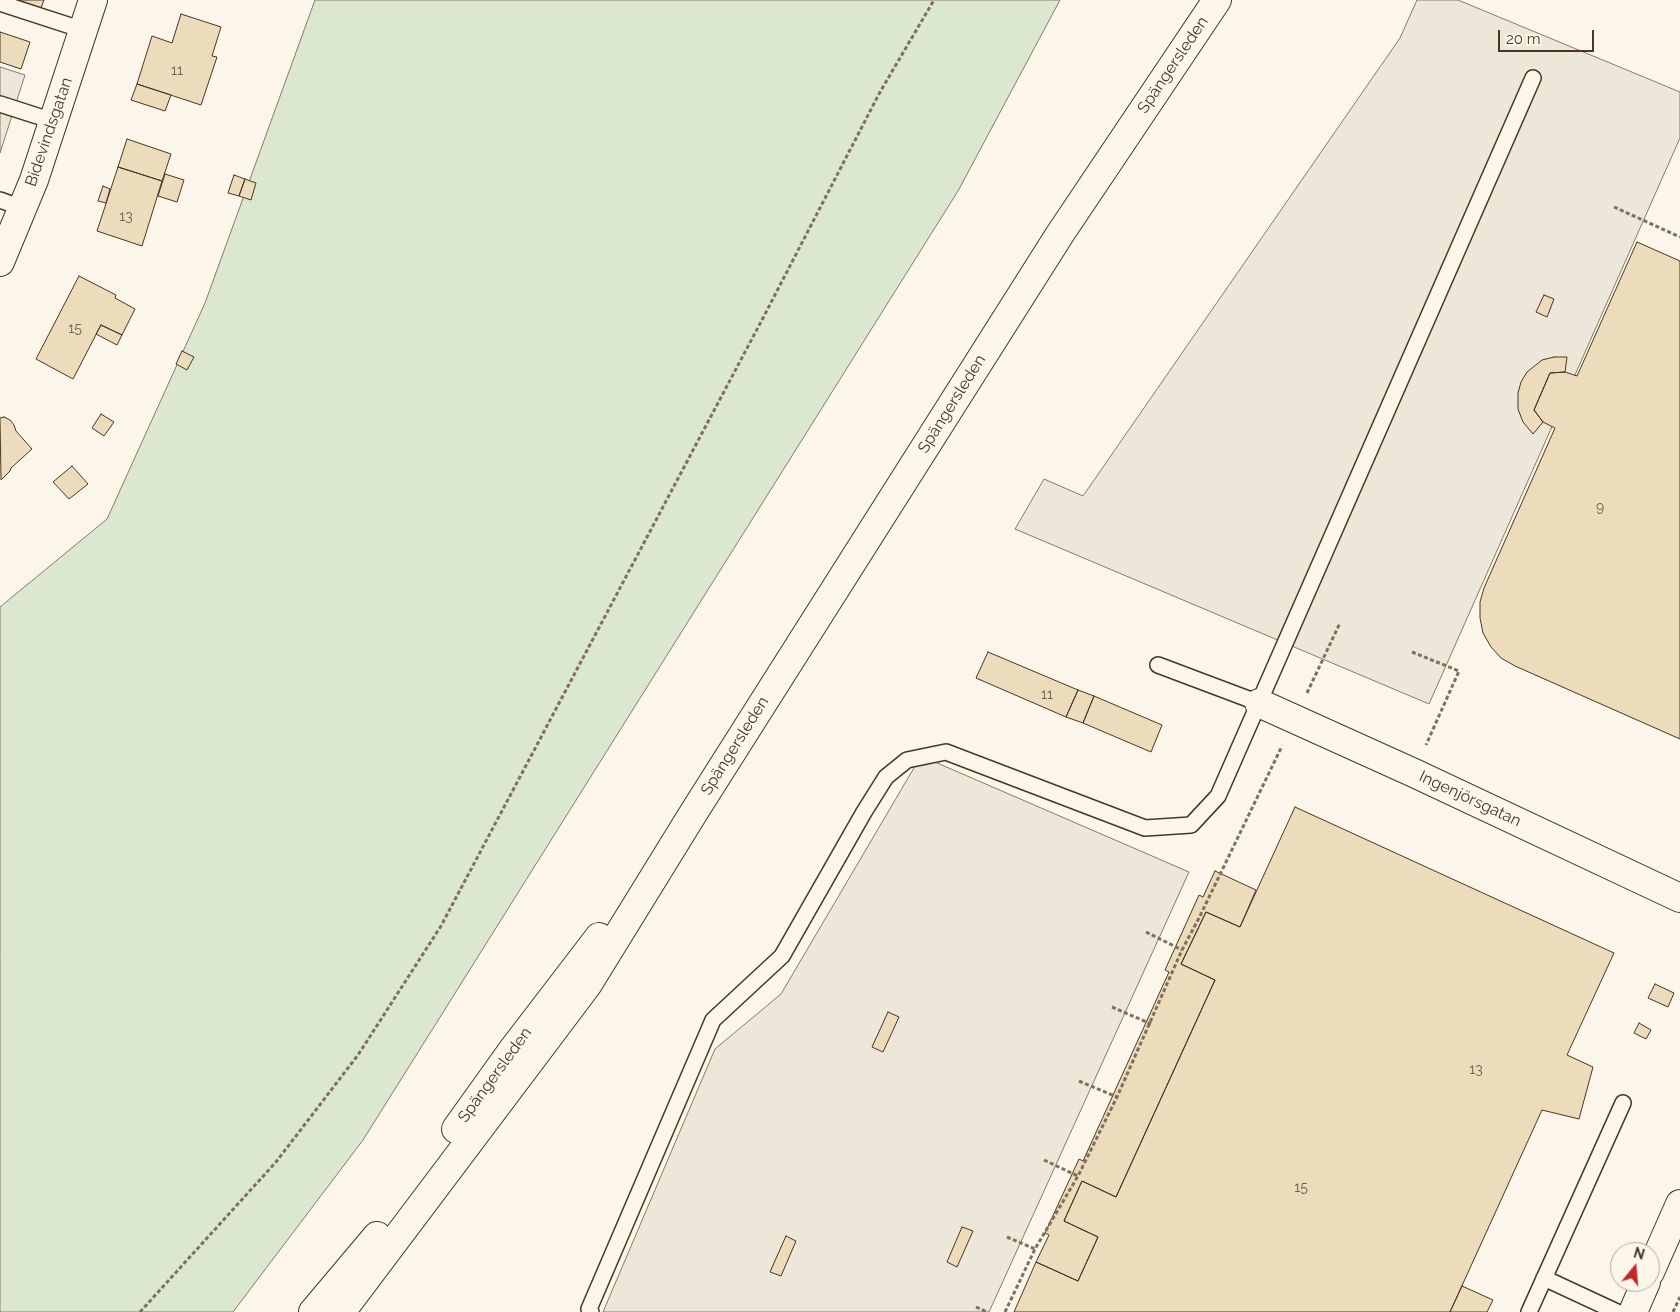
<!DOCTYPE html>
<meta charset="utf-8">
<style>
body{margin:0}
#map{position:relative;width:1680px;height:1312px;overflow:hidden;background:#fbf6e9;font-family:Raleway,sans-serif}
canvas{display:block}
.north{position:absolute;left:1610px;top:1242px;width:50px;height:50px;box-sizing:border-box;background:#fbf6e9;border:1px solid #b4a999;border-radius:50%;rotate:17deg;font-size:14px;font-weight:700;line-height:20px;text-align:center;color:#4a3520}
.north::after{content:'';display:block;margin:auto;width:18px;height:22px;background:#c62828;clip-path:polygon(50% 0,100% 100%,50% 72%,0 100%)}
.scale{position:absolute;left:1498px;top:30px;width:96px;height:22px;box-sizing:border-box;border:2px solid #4a3520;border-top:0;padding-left:6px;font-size:15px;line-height:18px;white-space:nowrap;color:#4a3520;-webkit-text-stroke:4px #fbf6e9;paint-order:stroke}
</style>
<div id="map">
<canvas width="1680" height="1312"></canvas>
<div class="north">N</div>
<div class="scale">20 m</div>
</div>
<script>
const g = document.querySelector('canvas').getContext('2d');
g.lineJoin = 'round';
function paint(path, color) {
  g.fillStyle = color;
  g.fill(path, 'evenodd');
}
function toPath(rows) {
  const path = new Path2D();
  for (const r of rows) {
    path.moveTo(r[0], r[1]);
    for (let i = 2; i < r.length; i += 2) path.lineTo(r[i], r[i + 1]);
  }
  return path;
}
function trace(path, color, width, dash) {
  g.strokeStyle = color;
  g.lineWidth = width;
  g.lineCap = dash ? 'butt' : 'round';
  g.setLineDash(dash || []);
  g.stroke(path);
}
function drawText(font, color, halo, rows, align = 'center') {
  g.font = font + ' Raleway,sans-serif';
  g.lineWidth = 4;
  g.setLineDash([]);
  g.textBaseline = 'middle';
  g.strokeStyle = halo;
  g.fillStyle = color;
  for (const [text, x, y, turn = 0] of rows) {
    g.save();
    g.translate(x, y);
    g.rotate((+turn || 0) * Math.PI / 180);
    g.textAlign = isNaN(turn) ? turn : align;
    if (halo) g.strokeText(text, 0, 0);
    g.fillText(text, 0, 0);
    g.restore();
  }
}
const green = toPath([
 [315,0,1060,0,958,191,363,1140,233,1312,0,1312,0,607,107,519,205,303,315,0]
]);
paint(green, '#dce7d0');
trace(green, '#887966', 1);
const parking = toPath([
 [1417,0,1458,0,1680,92,1680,138,1429,704,1015,529,1044,479,1083,496,1400,38,1417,0],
 [0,67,25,75,0,153,0,67],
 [921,756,1189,872,989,1312,603,1312,715,1049,781,994,921,756]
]);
paint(parking, '#ede7d9');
trace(parking, '#887966', 1);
const building = toPath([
 [17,0,44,0,41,8,17,0],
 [181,14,221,27,212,56,217,57,201,105,137,84,152,36,172,43,181,14],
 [0,32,30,42,21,69,0,62,0,32],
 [137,84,171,95,165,111,131,100,137,84],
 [127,139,171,154,162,181,118,167,127,139],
 [118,167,162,181,142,246,97,231,118,167],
 [165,174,184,180,177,202,158,196,165,174],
 [234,175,245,179,239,196,228,193,234,175],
 [245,179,256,183,251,200,239,196,245,179],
 [103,186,110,189,106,203,98,201,103,186],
 [1637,242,1680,261,1680,739,1515,666,1501,658,1491,647,1483,633,1480,618,1480,602,1484,588,1555,428,1543,422,1534,410,1550,373,1565,372,1577,376,1637,242],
 [79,276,116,295,115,298,135,309,122,335,101,325,73,379,36,359,79,276],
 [1544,295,1554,299,1547,317,1536,312,1544,295],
 [101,325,122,335,117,345,96,334,101,325],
 [182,351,194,357,187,370,176,364,182,351],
 [1554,357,1567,357,1565,372,1550,373,1534,410,1543,422,1533,434,1523,422,1518,409,1518,393,1521,382,1527,372,1542,360,1554,357],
 [101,414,114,422,104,436,92,428,101,414],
 [4,417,10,420,14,425,16,431,32,449,11,468,10,471,1,480,0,418,4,417],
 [72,466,88,484,69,499,53,482,72,466],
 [988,652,1078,690,1066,717,976,678,988,652],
 [1078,690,1094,696,1083,723,1066,717,1078,690],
 [1094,696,1162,725,1151,752,1083,723,1094,696],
 [1295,807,1614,953,1567,1055,1593,1067,1579,1119,1542,1110,1450,1312,1014,1312,1036,1262,1078,1281,1098,1237,1064,1221,1082,1181,1116,1197,1215,980,1181,964,1206,912,1240,927,1295,807],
 [1215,871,1256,890,1240,927,1206,912,1181,964,1215,980,1116,1197,1082,1181,1064,1221,1098,1237,1078,1281,1036,1262,1049,1235,1045,1233,1079,1159,1083,1161,1169,972,1165,970,1199,895,1203,897,1215,871],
 [1655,984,1674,993,1668,1007,1648,998,1655,984],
 [888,1012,899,1017,883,1052,872,1047,888,1012],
 [1639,1023,1651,1030,1646,1039,1634,1033,1639,1023],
 [962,1227,973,1231,957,1267,947,1262,962,1227],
 [786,1236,796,1241,781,1276,770,1272,786,1236],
 [1462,1286,1493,1300,1487,1312,1450,1312,1462,1286]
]);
paint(building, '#ecdcbc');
trace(building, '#4a3520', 1);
const service = toPath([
 [0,3,83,30],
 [0,104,53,121],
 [0,200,22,208],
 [1158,665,1259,703],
 [1544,1278,1617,1312],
 [591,1312,589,1309,713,1020,782,956,864,812,886,777,907,760,946,752,1145,828,1191,825,1218,796,1533,78],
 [1529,1312,1623,1103]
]);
const minor = toPath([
 [0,262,34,180,93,0],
 [1259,703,1414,773,1680,898],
 [1650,1272,1680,1204],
 [1633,1312,1646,1282]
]);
const primary = toPath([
 [456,1129,514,1048,599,937],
 [313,1312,377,1236],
 [341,1312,588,984,694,812,1060,234,1217,0]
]);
trace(service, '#4a3520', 18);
trace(minor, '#4a3520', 30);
trace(primary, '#4a3520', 30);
trace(toPath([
 [1614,207,1680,237],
 [1412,652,1459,671,1426,745],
 [1307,693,1340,623],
 [1146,932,1182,950],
 [1112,1007,1151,1024],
 [1079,1081,1117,1097],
 [1044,1160,1078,1176],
 [1007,1237,1035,1249],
 [976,1307,987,1312],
 [140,1312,276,1162,358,1055,441,926,763,318,880,92,934,0],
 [1005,1312,1035,1249,1078,1176,1117,1097,1182,950,1199,918,1282,746],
 [1673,1312,1680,1297]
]), '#7f6f5c', 3, [4, 2.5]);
trace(service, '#fbf6e9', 15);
trace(minor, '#fbf6e9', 28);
trace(primary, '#fbf6e9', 28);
drawText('14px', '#725f47', null, [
 ["11",177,71],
 ["13",126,217],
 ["15",75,329],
 ["9",1600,508],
 ["11",1047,695],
 ["13",1476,1070],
 ["15",1301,1188]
]);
drawText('16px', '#4a3520', '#fbf6e9', [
 ["Spängersleden",1173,65,-56],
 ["Bidevindsgatan",49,132,-71],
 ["Spängersleden",952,404,-58],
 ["Spängersleden",735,746,-58],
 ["Ingenjörsgatan",1470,799,25],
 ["Spängersleden",495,1075,-54]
]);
</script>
